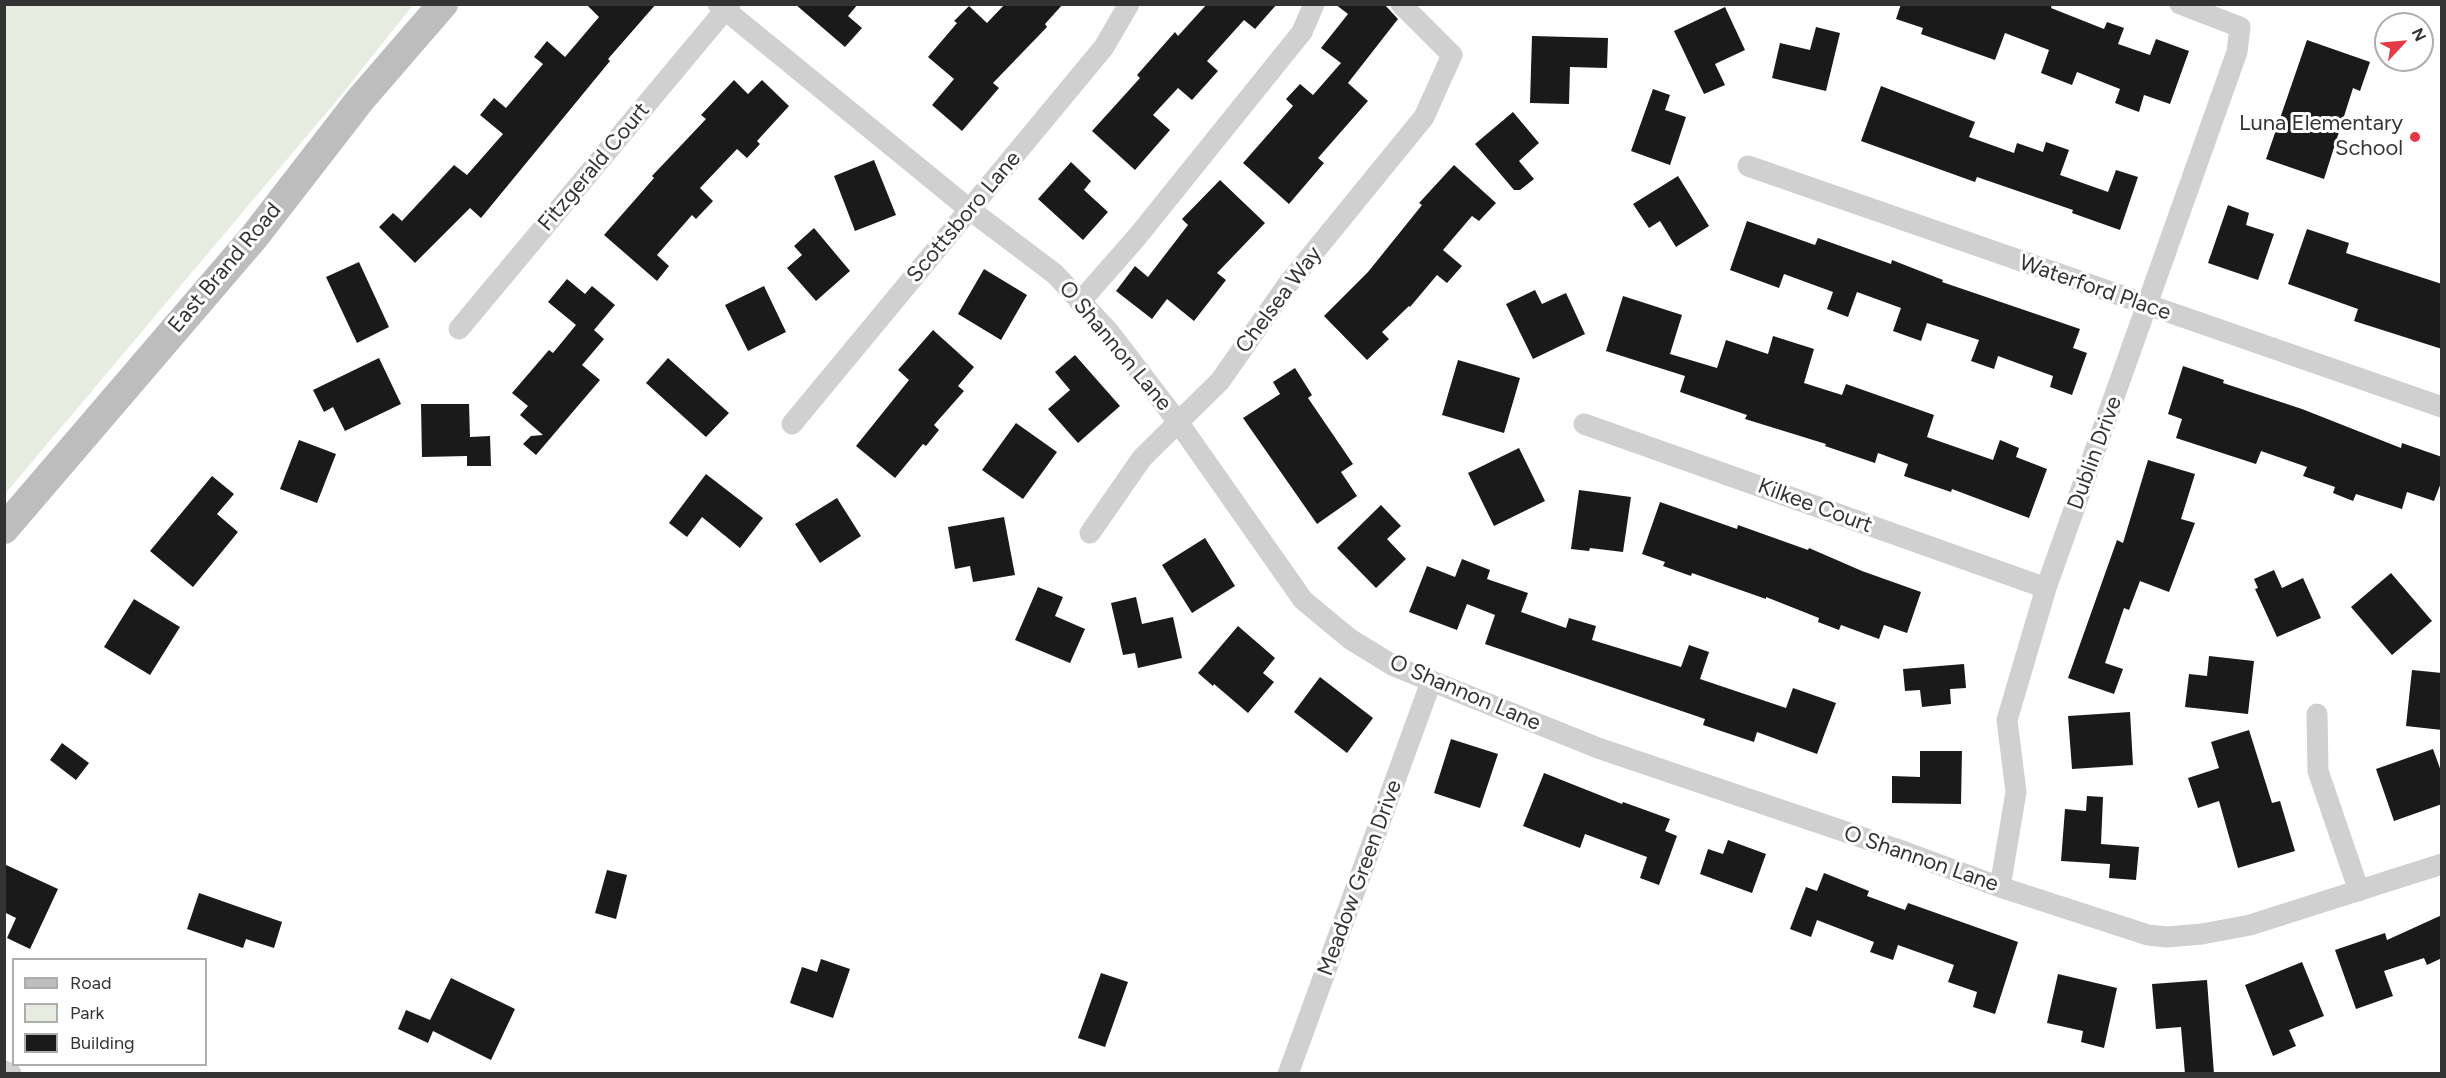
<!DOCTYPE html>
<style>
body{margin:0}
#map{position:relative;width:2446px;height:1078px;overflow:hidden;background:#fff;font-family:Figtree,sans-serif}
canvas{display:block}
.frame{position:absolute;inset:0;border:6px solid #333;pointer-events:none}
.legend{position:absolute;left:12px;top:958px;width:195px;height:108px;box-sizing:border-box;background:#fff;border:2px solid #adadad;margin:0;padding:8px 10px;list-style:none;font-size:18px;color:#333}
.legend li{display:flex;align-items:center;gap:12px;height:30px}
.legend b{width:30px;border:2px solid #adadad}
.north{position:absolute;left:2374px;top:12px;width:60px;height:60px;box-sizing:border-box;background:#fff;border:2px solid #adadad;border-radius:50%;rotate:64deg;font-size:16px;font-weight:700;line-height:24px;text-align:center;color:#333}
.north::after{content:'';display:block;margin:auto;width:21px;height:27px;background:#e63946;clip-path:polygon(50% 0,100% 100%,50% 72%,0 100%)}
</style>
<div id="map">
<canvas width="2446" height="1078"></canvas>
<div class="frame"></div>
<ul class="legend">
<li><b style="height:8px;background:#bdbdbd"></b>Road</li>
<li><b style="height:16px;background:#e6ecdf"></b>Park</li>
<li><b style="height:16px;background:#1a1a1a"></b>Building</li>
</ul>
<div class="north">N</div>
</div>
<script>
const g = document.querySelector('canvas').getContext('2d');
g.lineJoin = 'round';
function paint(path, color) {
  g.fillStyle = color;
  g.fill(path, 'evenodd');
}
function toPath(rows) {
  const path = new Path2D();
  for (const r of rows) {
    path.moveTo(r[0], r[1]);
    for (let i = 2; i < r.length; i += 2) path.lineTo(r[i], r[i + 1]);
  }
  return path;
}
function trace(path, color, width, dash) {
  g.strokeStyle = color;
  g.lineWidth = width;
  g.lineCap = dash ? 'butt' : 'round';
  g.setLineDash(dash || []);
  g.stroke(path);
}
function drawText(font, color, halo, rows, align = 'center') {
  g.font = font + ' Figtree,sans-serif';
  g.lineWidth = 6;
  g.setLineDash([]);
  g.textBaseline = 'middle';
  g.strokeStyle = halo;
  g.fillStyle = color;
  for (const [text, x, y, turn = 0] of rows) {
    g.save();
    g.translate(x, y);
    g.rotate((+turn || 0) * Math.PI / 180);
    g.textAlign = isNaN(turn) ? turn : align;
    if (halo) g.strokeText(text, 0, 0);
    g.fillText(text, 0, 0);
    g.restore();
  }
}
paint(toPath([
 [5,4,413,5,338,99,5,494]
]), '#e6ecdf');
paint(toPath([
 [586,4,656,4,608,59,610,61,481,218,470,208,415,263,379,227,393,213,402,221,454,165,467,175,503,134,480,115,494,98,506,108,543,64,534,57,547,41,565,57,599,17],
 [795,4,858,4,848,16,862,28,845,47],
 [1005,4,1063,4,1045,24,1047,27,993,83,999,88,962,131,932,105,954,79,928,57,957,23,954,21,969,6,987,23],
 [1207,4,1277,4,1255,29,1244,20,1207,61,1218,71,1192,100,1178,88,1153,115,1170,130,1135,170,1092,131,1140,78,1137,75,1175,32,1178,36],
 [1335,4,1384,4,1398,19,1348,83,1368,101,1318,158,1324,163,1289,204,1243,163,1293,106,1286,99,1300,84,1313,95,1341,63,1321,48,1348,14],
 [1901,4,2052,4,2051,8,2104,29,2107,22,2124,28,2118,44,2150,55,2156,39,2189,51,2170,104,2144,95,2139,112,2115,103,2120,89,2077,72,2072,85,2041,73,2049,50,2005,33,1995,60,1921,34,1923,28,1896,19],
 [1725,7,1745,50,1715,64,1725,85,1704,94,1674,31],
 [1816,27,1840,33,1826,91,1772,78,1780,43,1810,50],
 [1532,36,1608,38,1607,68,1570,67,1569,104,1530,103],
 [2307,40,2370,62,2360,91,2353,88,2324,179,2266,159],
 [734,80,748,94,762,80,789,106,757,141,760,144,747,158,737,149,700,188,713,201,696,219,692,215,657,255,669,266,657,281,604,235,654,178,652,176,706,119,701,115],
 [1881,86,1975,122,1969,137,2014,153,2017,143,2043,152,2046,142,2069,150,2060,175,2108,192,2116,170,2138,177,2120,230,2072,213,2073,210,1977,177,1975,182,1861,141],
 [1653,89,1670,95,1665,110,1686,117,1670,165,1631,151],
 [1513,112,1539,143,1519,161,1534,179,1520,190,1514,190,1475,144],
 [874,160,896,215,855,231,834,176],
 [1071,162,1091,181,1084,190,1108,212,1083,240,1038,199],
 [1454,165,1496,203,1479,221,1472,216,1443,250,1462,266,1447,283,1437,275,1410,307,1409,306,1382,332,1389,339,1367,360,1324,316,1368,272,1422,205,1419,203],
 [1678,176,1709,226,1676,247,1660,221,1649,228,1633,204],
 [1220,180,1265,223,1217,273,1226,280,1194,321,1167,299,1152,319,1116,291,1135,266,1148,277,1188,225,1182,219],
 [2228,205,2249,213,2246,225,2274,234,2258,280,2208,263],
 [1747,221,1815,245,1818,238,1891,264,1892,260,1943,280,1942,282,2080,329,2073,348,2087,353,2072,395,2050,387,2053,376,1998,356,1994,369,1971,361,1979,340,1927,323,1921,341,1893,331,1901,308,1857,292,1848,317,1827,309,1833,292,1784,274,1779,288,1730,270],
 [814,228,850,271,816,301,787,268,802,255,794,246],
 [2307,229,2349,243,2346,253,2442,284,2442,349,2354,321,2358,309,2288,284],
 [359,262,389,327,357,343,326,277],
 [984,269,1027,295,1001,340,958,314],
 [567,279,585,294,592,286,615,305,594,330,604,339,582,365,600,380,536,455,523,444,531,436,543,435,520,415,528,406,512,393,549,350,553,353,576,325,548,302],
 [764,286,786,332,748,351,725,305],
 [1535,290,1542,304,1566,293,1585,334,1533,359,1506,304],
 [1623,296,1682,315,1670,354,1717,368,1726,340,1768,354,1773,336,1814,349,1804,383,1842,395,1846,384,1934,415,1927,437,1993,460,2000,440,2019,448,2016,457,2047,469,2029,518,1952,489,1951,492,1904,476,1908,464,1878,453,1875,463,1825,446,1826,444,1745,419,1747,415,1680,392,1685,376,1606,351],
 [933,330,974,367,958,386,964,391,934,425,939,430,926,446,923,444,895,478,856,446,909,380,898,370],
 [1075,355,1120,406,1078,443,1048,409,1070,390,1055,372],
 [379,358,401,404,345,431,333,407,324,412,313,390],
 [668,358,729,413,706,437,646,383],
 [1458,360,1520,378,1504,433,1442,415],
 [2183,366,2224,380,2223,383,2302,409,2401,448,2402,443,2442,457,2442,480,2434,501,2407,492,2402,509,2356,494,2353,501,2333,493,2335,487,2303,476,2307,467,2261,451,2256,464,2176,438,2182,419,2168,414],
 [1295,368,1312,395,1308,398,1353,464,1341,472,1357,496,1317,524,1243,418,1280,394,1273,382],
 [421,404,469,404,470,437,490,436,491,466,467,466,467,456,422,457],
 [1016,423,1057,452,1023,499,982,470],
 [299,440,336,454,317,503,280,489],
 [1519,448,1545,501,1494,526,1468,473],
 [2148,460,2195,474,2181,519,2195,523,2169,592,2140,581,2129,610,2124,608,2105,663,2123,669,2114,694,2068,678,2117,540,2123,543],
 [706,474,763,518,740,548,702,517,687,537,669,523],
 [212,476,234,494,217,514,238,532,193,587,150,551],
 [1579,490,1631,497,1623,552,1590,548,1589,551,1571,549],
 [837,498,861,536,820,563,795,524],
 [1660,502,1737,529,1738,525,1808,550,1809,548,1862,571,1921,592,1907,633,1884,625,1879,639,1841,625,1839,630,1818,622,1819,618,1766,597,1766,599,1692,573,1691,576,1663,566,1665,562,1642,554],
 [1381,505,1401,526,1387,539,1406,559,1376,588,1337,548],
 [1004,517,1015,575,973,582,970,566,955,569,948,527],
 [1205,538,1235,586,1192,613,1162,565],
 [1462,559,1490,570,1487,579,1528,593,1521,612,1566,628,1569,618,1596,626,1592,640,1681,667,1689,645,1709,652,1700,679,1786,708,1793,688,1836,703,1817,754,1757,732,1754,742,1703,725,1705,719,1485,644,1495,615,1467,604,1457,630,1409,612,1427,566,1455,577],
 [2274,570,2282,588,2303,578,2321,618,2277,637,2255,589,2258,588,2254,579],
 [2391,573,2432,621,2392,655,2351,607],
 [1038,587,1063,597,1055,616,1085,629,1070,663,1015,640],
 [1136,597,1142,624,1173,617,1182,658,1138,668,1135,653,1123,655,1111,603],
 [134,599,180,627,150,675,104,647],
 [1238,626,1275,658,1263,673,1274,682,1248,713,1214,684,1213,686,1198,673],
 [2209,656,2254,661,2248,714,2185,707,2189,674,2207,676],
 [1964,664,1966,688,1950,689,1951,704,1922,707,1920,690,1905,691,1903,669],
 [2412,670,2442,673,2442,730,2406,726],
 [1320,677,1373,718,1347,753,1294,712],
 [2130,712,2133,765,2072,769,2068,716],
 [2249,730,2272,803,2280,801,2295,851,2238,868,2219,801,2198,808,2188,778,2219,768,2211,742],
 [1451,739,1498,754,1480,808,1434,793],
 [62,743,89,763,76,780,50,760],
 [2433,749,2442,774,2442,804,2394,821,2376,769],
 [1920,751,1962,751,1961,804,1892,803,1892,776,1920,777],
 [1544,773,1622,804,1623,802,1670,819,1665,831,1677,836,1659,885,1640,878,1647,857,1585,834,1580,848,1523,826],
 [2087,796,2103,797,2101,844,2139,847,2136,880,2109,878,2110,864,2061,861,2065,809,2086,811],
 [1728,840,1766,854,1752,893,1700,874,1708,849,1723,854],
 [4,864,58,889,30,949,7,938,16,918,4,912],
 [607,870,627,875,616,919,595,913],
 [1824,873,1869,891,1867,896,1905,910,1908,903,2018,942,1995,1014,1973,1007,1977,992,1948,982,1954,965,1898,945,1893,960,1870,952,1874,942,1817,920,1811,937,1790,929,1806,887,1817,891],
 [199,893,282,922,274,948,246,939,243,948,187,929],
 [2442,915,2442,958,2427,965,2424,958,2384,971,2393,996,2356,1009,2335,950,2385,933,2387,940],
 [821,959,850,969,833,1018,790,1003,802,967,817,972],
 [2302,962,2324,1016,2289,1030,2296,1046,2273,1056,2245,985],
 [1101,973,1128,982,1105,1047,1078,1038],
 [2058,974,2117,988,2104,1048,2081,1042,2083,1031,2047,1023],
 [451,978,515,1009,491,1060,433,1031,428,1043,398,1029,406,1010,430,1020],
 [2207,980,2214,1074,2185,1074,2181,1027,2156,1029,2152,984]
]), '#1a1a1a');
trace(toPath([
 [718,4,969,209,1055,274,1110,333,1178,422,1303,600,1350,639,1394,666,1598,748,1905,852,2000,887,2148,935,2167,937,2202,934,2250,925,2442,864],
 [1748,166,2442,407],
 [1080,302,1137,237,1302,32,1314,4],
 [459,329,730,4],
 [792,424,1104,47,1129,4],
 [1584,424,2046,588],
 [1090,533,1142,458,1220,381,1288,284,1424,117,1452,55,1401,4],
 [2317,714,2318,771,2359,891],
 [2000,887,2016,792,2007,720,2046,588,2237,52,2240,27,2180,4],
 [4,1071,11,1074],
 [1288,1074,1431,682]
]), '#d0d0d0', 21);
trace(toPath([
 [4,529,254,237,360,100,443,4]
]), '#bdbdbd', 30);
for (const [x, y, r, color] of [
 [2415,137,6,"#e63946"]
]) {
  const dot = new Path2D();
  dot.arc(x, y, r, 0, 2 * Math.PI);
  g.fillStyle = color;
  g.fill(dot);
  trace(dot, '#fff', 2);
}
drawText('22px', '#333', '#fff', [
 ["Luna Elementary",2403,124],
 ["School",2403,149]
], 'right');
drawText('22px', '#333', '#fff', [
 ["Fitzgerald Court",594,167,-50],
 ["Scottsboro Lane",964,217,-50],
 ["East Brand Road",225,268,-50],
 ["Waterford Place",2095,288,19],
 ["Chelsea Way",1279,300,-53],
 ["O Shannon Lane",1115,346,50],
 ["Dublin Drive",2095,453,-70],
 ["Kilkee Court",1815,506,20],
 ["O Shannon Lane",1465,693,23],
 ["O Shannon Lane",1921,859,19],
 ["Meadow Green Drive",1360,878,-70]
]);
</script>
